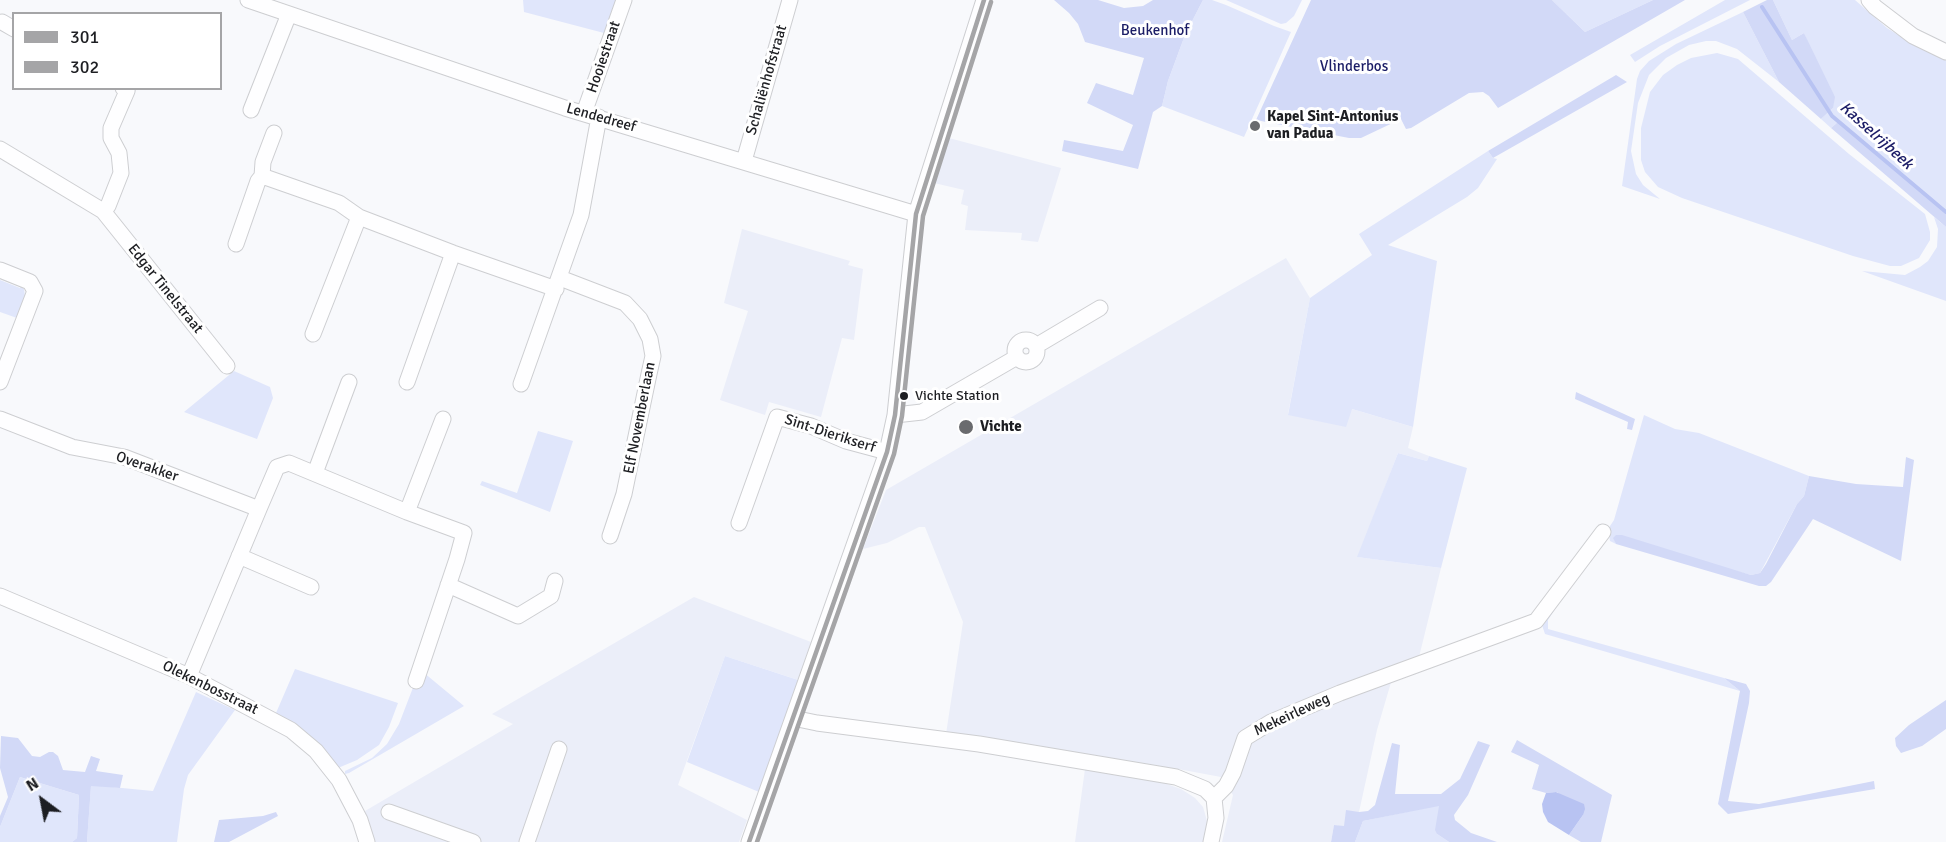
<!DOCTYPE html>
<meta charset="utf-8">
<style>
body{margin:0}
#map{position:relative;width:1946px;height:842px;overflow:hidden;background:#f8f9fc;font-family:Signika,sans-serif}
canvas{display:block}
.legend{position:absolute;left:12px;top:12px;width:210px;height:78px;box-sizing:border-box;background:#fff;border:2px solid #a5a5a7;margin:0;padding:8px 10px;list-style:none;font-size:18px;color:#1d1e22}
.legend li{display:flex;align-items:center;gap:12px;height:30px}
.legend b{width:30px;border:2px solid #a5a5a7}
.north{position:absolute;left:12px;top:770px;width:60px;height:60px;-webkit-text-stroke:4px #fff;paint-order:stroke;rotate:328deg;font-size:16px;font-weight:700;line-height:24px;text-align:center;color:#1d1e22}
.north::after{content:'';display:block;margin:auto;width:21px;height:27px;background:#1d1e22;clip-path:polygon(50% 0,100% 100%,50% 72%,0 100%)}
</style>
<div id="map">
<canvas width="1946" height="842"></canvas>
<ul class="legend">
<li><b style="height:8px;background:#a5a5a7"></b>301</li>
<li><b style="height:8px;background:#a5a5a7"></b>302</li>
</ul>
<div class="north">N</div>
</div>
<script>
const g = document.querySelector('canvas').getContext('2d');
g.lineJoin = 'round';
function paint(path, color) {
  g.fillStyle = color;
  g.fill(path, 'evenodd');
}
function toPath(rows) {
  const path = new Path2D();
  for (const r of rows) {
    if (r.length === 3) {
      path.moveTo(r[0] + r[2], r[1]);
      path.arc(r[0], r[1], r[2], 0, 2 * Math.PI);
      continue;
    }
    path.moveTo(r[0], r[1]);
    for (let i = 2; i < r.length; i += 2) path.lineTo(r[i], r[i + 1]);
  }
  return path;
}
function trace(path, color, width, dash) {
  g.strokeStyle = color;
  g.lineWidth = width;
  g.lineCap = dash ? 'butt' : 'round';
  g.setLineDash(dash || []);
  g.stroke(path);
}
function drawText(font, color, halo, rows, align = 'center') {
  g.font = font + ' Signika,sans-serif';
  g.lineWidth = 6;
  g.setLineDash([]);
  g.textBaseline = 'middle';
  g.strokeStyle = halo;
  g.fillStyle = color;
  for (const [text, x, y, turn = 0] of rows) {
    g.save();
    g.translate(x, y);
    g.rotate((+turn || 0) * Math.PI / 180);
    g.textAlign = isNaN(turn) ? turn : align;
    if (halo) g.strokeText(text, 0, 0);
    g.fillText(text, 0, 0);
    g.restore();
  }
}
paint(toPath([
 [949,138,1061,168,1038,242,1021,240,1022,233,965,230,968,206,961,204,964,190,934,183],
 [742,229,850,261,848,265,863,269,854,340,842,338,821,417,769,402,765,415,720,400,748,311,724,303],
 [1286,258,1310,298,1288,414,1352,409,1413,427,1408,448,1429,456,1427,461,1398,453,1358,557,1441,568,1419,657,1392,679,1377,730,1359,812,1344,827,1334,825,1331,842,1222,842,1233,795,1221,777,1178,769,946,734,963,622,925,527,919,527,887,543,863,549,886,490],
 [694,597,811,642,798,680,725,656,678,785,747,820,739,842,372,842,365,811,513,724,492,714],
 [1085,769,1150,778,1181,789,1195,798,1203,807,1207,821,1206,842,1075,842]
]), '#ebeef9');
paint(toPath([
 [523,0,616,0,604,33,524,12],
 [1203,0,1212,0,1226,5,1274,26,1291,32,1244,137,1162,106,1168,81,1185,35],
 [1226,0,1302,0,1294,16,1286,23,1281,24],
 [1552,0,1653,0,1585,32],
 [1725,0,1750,0,1660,46,1635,62,1630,55],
 [1773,0,1855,0,1887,28,1911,43,1946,60,1946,210,1839,121,1831,128,1821,119,1833,108,1804,33,1792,40],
 [1743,12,1779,82,1737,49,1716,41,1706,41,1689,45,1666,58,1649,75,1638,103,1631,151,1636,174,1643,185,1660,199,1622,186,1637,79,1640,71,1649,61,1676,44],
 [1717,53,1738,59,1849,154,1925,214,1930,232,1930,240,1919,258,1901,266,1890,266,1853,256,1682,198,1658,187,1645,172,1641,160,1641,128,1650,92,1663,75,1677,65,1691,58],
 [1488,151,1493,158,1497,159,1478,188,1467,197,1388,245,1437,261,1413,427,1352,409,1346,427,1288,415,1310,298,1372,255,1359,234],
 [1934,217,1946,227,1946,301,1862,271,1905,275,1920,267,1928,261,1937,247,1938,229],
 [0,280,20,288,21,286,24,289,25,296,17,318,0,312],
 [234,371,270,387,273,398,257,439,184,412],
 [1644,415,1675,429,1699,433,1809,476,1804,496,1797,504,1760,573,1751,575,1614,538,1616,544,1610,541,1608,529,1614,520],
 [538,431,573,441,550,512,480,485,482,481,517,493],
 [1398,453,1427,461,1429,456,1467,468,1441,568,1357,557],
 [1586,561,1548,620,1548,629,1724,678,1740,691,1545,634,1542,625],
 [725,656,798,680,759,792,687,762],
 [295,669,398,703,389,727,379,745,357,760,338,768,300,728,276,713],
 [423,672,464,706,349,773,345,774,345,771,372,758,387,744,399,724,414,685],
 [196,692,235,710,188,775,184,789,177,842,87,842,91,785,153,791],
 [20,777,79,795,77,838,72,842,0,842,0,827],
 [1440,805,1437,834,1449,842,1355,842,1363,821]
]), '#e0e6fb');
paint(toPath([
 [1054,0,1098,0,1124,8,1143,6,1153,0,1203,0,1185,35,1168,81,1162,106,1153,112,1138,169,1062,151,1064,140,1123,151,1133,125,1087,103,1096,83,1133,95,1144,58,1085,42,1078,24,1069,13],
 [1311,0,1552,0,1585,32,1653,0,1685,0,1498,108,1489,96,1483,92,1469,93,1411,128,1406,129,1401,119,1361,138,1349,138,1256,120],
 [1767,0,1773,0,1792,40,1804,33,1835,97,1833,108,1821,119,1779,82,1743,12],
 [1616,75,1627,82,1493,158,1488,151],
 [1839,121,1946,210,1946,227,1831,128],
 [1576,392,1635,419,1632,430,1627,429,1628,422,1575,399],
 [1906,457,1914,460,1901,561,1813,519,1771,582,1766,586,1759,586,1616,544,1613,538,1616,535,1622,535,1751,575,1760,573,1766,564,1797,504,1804,496,1809,476,1856,484,1903,487],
 [1724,678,1746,684,1750,691,1749,703,1728,801,1759,804,1874,781,1875,789,1728,814,1718,804,1740,691],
 [1946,700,1946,729,1922,746,1901,753,1896,746,1895,738,1909,725],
 [1,736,18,738,32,756,40,757,49,752,53,752,58,756,63,770,85,772,91,756,100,759,96,771,123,775,120,788,91,786,87,842,72,842,77,838,79,795,20,777,0,827,0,816,8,797,0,768],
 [1517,740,1612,795,1601,842,1581,842,1569,835,1583,815,1557,792,1546,793,1532,789,1539,765,1511,752],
 [1478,741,1490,745,1468,795,1454,815,1455,820,1471,833,1497,842,1449,842,1437,834,1435,830,1439,806,1363,821,1355,842,1331,842,1334,825,1344,826,1346,810,1359,812,1368,811,1375,805,1392,743,1400,745,1395,794,1441,794,1460,779],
 [276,812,278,816,229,842,214,842,219,820,263,816]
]), '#d2d9f7');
paint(toPath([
 [1556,792,1584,804,1585,809,1583,815,1569,835,1548,822,1543,812,1542,804,1546,793]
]), '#b8c3f2');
trace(toPath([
 [1762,7,1832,116,1946,212]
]), '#b8c3f2', 4);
const minor = toPath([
 [248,0,565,108,916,214],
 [1869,0,1875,7,1913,36,1946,52],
 [2,22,14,29],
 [251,110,289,14],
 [584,113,624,0],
 [0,149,103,211,227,366],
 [744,161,790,0],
 [262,176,263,162,274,133],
 [103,211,108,206,121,173,119,153,111,138,111,128,127,91,123,88],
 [236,244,258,181,262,176,339,203,359,217,453,253,556,289],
 [0,270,30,282,35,291,0,382],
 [560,278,625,303,640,319,650,339,653,356,649,374,624,494,610,536],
 [313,334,359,217],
 [1026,351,11],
 [1036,346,1100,308],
 [407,382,453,253],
 [521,384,581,215,599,117],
 [895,415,922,412,1017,357],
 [0,419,72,447,124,457,259,509,277,467,289,463,407,512,464,533,457,559,416,681],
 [315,473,349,382],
 [407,512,443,419],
 [739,523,777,417,811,426,846,441,887,452],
 [239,556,311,587],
 [448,585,518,616,551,596,555,581],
 [0,596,189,676,291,730,316,751,339,780,360,820,367,842],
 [189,676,259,509],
 [793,718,817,723,979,744,1176,777,1205,789,1214,798],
 [1214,798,1226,786,1233,773,1245,738,1271,722,1340,693,1536,621,1603,532],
 [389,812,473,842],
 [527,842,559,749],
 [749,842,887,452,895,415,916,214,984,0],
 [1211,842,1216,818,1214,798]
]);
trace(minor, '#cdced1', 17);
trace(minor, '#fefeff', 15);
trace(toPath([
 [749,842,887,452,895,415,916,214,984,0]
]), '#a5a5a7', 4.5);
trace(toPath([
 [757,842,894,454,902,416,923,216,991,2]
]), '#a5a5a7', 4.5);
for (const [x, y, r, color] of [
 [1255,126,6,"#6a6b6e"],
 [904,396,5,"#1d1e22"],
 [966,427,8,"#6a6b6e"]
]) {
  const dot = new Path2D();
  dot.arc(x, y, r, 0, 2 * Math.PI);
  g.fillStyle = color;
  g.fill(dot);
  trace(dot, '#fff', 2);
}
drawText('14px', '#1d1e22', '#fff', [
 ["Vichte Station",915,396]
], 'left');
drawText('15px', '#1b1d66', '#fff', [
 ["Beukenhof",1155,31],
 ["Vlinderbos",1354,67]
]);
drawText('15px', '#1d1e22', '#fff', [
 ["Hooiestraat",604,57,-71],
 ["Schaliënhofstraat",767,80,-74],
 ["Lendedreef",601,118,16],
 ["Edgar Tinelstraat",165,289,51],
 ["Elf Novemberlaan",640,418,-79],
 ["Sint-Dierikserf",830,434,18],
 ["Overakker",147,467,19],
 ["Olekenbosstraat",210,688,26],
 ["Mekeirleweg",1292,715,-25]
]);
drawText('bold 15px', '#1d1e22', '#fff', [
 ["Kapel Sint-Antonius",1267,117],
 ["van Padua",1267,134],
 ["Vichte",980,427]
], 'left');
drawText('italic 16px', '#1c1d67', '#fff', [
 ["Kasselrijbeek",1876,136,42]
]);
</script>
